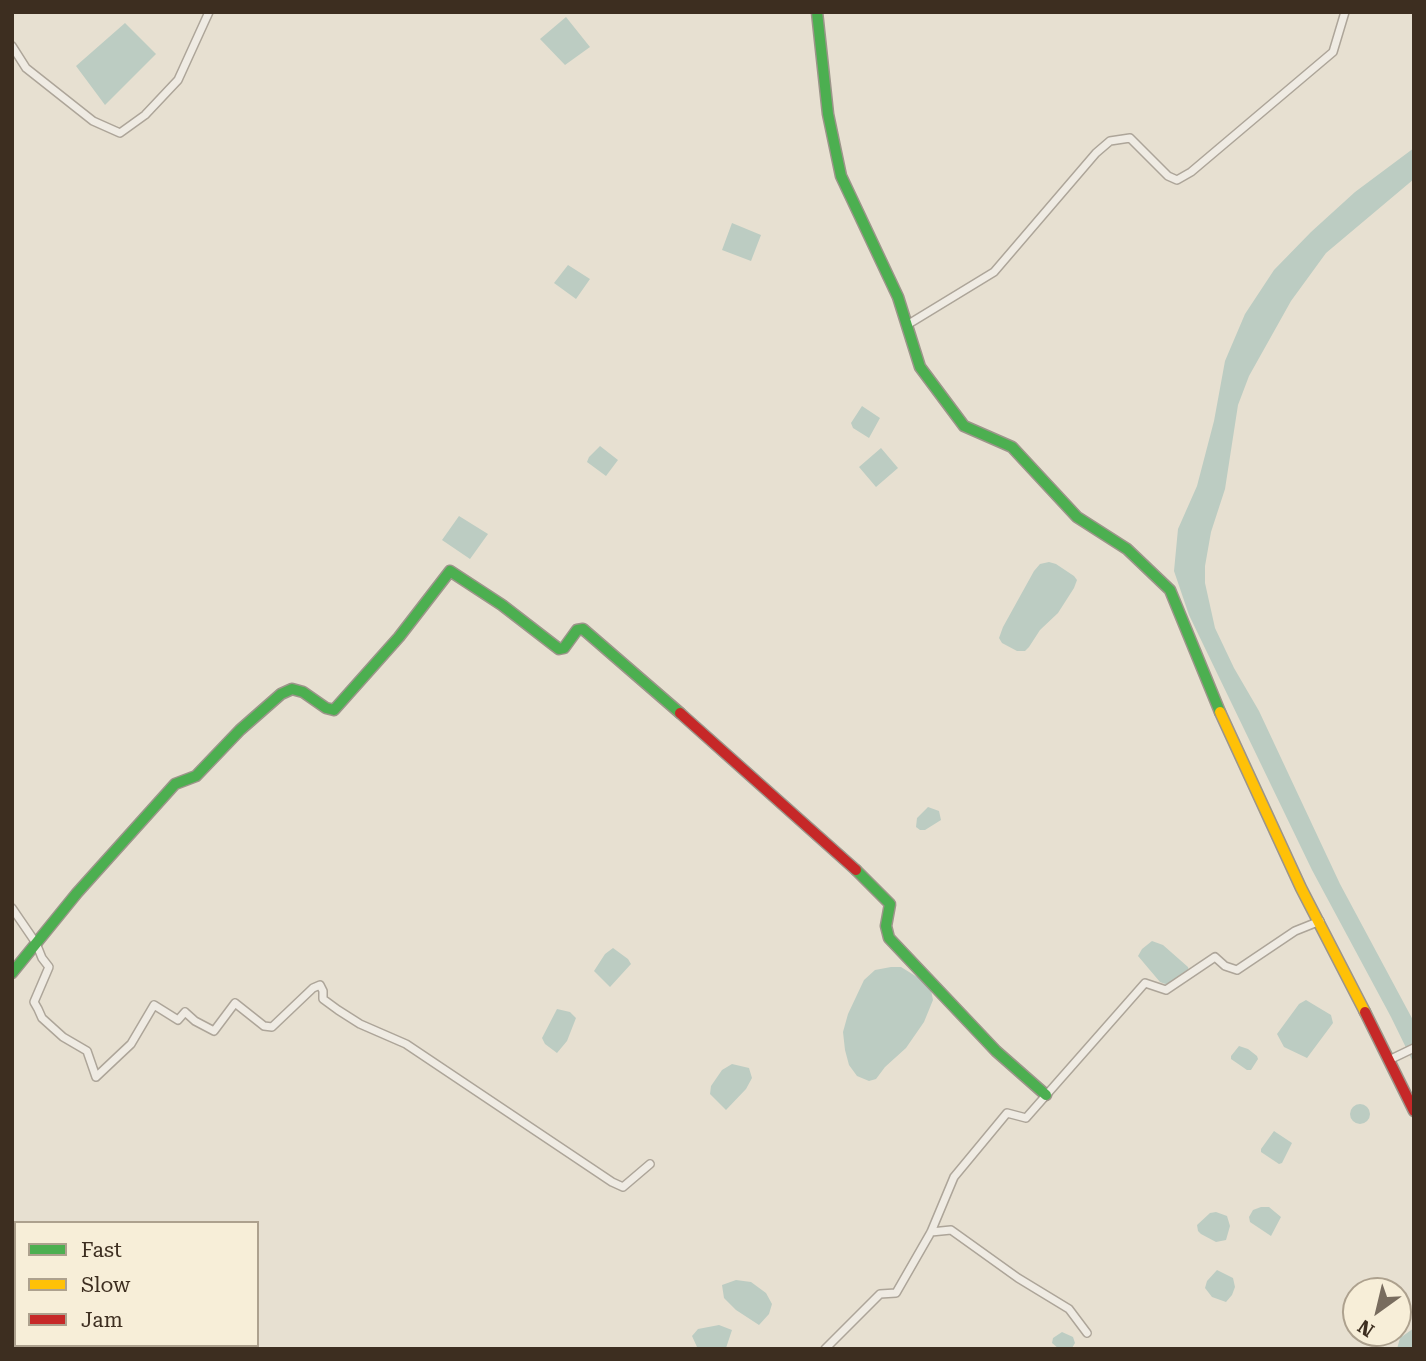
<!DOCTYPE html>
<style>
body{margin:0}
#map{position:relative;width:1426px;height:1361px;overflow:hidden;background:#e7e0d1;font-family:"Roboto Serif",serif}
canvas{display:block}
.frame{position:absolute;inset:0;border:14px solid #3d2e20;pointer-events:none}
.legend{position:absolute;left:14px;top:1221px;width:245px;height:126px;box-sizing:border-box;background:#f7eed8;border:2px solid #ada18e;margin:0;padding:9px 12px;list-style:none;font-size:21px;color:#3d2e20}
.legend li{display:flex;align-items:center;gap:14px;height:35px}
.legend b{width:35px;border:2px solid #ada18e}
.north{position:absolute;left:1342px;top:1277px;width:70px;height:70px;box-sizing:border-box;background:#f7eed8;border:2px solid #ada18e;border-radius:50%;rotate:214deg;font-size:19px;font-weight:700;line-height:28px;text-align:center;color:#3d2e20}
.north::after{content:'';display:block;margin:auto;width:24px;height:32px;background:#786c5e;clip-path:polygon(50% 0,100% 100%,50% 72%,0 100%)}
</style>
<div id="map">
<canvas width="1426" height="1361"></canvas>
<div class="frame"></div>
<ul class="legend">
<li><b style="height:9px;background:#4caf50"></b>Fast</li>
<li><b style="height:9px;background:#ffc107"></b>Slow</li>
<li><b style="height:9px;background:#c62828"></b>Jam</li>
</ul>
<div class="north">N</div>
</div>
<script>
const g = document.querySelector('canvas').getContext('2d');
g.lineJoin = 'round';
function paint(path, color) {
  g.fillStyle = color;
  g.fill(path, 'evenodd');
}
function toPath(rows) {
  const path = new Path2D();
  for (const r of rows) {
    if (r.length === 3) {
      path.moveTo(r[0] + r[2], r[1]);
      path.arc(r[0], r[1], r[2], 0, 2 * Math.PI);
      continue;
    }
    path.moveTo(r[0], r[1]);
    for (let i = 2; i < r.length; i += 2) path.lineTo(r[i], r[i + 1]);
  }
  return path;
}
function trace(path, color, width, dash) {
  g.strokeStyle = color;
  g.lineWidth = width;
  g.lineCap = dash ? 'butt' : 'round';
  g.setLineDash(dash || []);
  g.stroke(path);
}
paint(toPath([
 [566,17,590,47,565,65,540,39],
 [125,23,156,54,105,105,76,66],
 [1414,148,1414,179,1326,253,1291,301,1249,376,1238,405,1225,489,1211,532,1205,566,1205,583,1215,628,1234,668,1259,711,1340,884,1414,1022,1414,1064,1391,1017,1312,870,1189,615,1174,571,1178,529,1197,486,1214,421,1225,361,1245,314,1274,270,1311,232,1355,192],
 [732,223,761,235,751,261,722,250],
 [568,265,590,279,576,299,554,283],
 [862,406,880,418,869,438,853,428,851,423],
 [600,446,618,460,606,476,587,462,589,457],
 [881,448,898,468,876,487,859,467],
 [459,516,488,534,470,559,442,540],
 [1049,562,1056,564,1074,576,1077,580,1074,588,1058,613,1040,630,1029,647,1025,651,1017,651,1002,643,999,638,1003,627,1034,571,1040,564],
 [928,807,939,811,941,820,925,830,920,830,916,827,917,818],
 [1152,941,1163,945,1188,967,1189,971,1168,985,1160,982,1138,956,1142,949],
 [613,948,628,959,631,964,610,987,594,971,605,954],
 [891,967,901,967,930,985,933,1000,924,1022,906,1048,885,1067,876,1079,869,1081,857,1076,849,1065,845,1050,843,1032,848,1014,864,980,875,970],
 [1306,1000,1331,1015,1333,1023,1307,1058,1284,1047,1277,1034,1299,1004],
 [557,1009,570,1012,576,1018,567,1041,557,1053,545,1044,542,1038],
 [1239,1046,1248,1049,1257,1056,1258,1059,1251,1070,1247,1070,1231,1059,1231,1056],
 [732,1064,749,1068,752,1078,746,1089,726,1110,710,1094,711,1086,722,1070],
 [1360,1114,10],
 [1274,1131,1292,1143,1282,1163,1279,1164,1261,1152,1261,1149],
 [1261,1207,1269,1207,1281,1217,1271,1236,1250,1222,1249,1217,1253,1210],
 [1216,1212,1227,1216,1230,1226,1226,1240,1216,1242,1201,1234,1198,1231,1197,1225,1210,1213],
 [1217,1270,1233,1278,1235,1287,1232,1295,1226,1302,1212,1297,1205,1288,1207,1281],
 [736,1280,751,1282,766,1293,772,1304,769,1314,759,1325,736,1310,724,1298,722,1285],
 [719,1325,732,1330,726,1348,697,1347,692,1336,698,1329],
 [1414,1328,1414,1349,1397,1349,1400,1338],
 [1062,1332,1073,1337,1075,1343,1072,1348,1059,1349,1052,1343,1053,1338]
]), '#bcccc2');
const street = toPath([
 [12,46,26,68,93,121,120,133,145,115,178,80,209,12],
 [907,325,994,272,1096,153,1110,141,1130,138,1168,176,1177,180,1191,172,1333,52,1345,12],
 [12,908,36,943,42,958,49,967,34,1002,38,1009,42,1018,63,1037,87,1051,96,1077,131,1044,154,1005,178,1020,185,1012,195,1021,214,1031,235,1003,264,1026,272,1027,313,988,320,985,323,991,323,999,338,1010,360,1024,406,1044,612,1182,623,1187,650,1164],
 [1389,1060,1414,1048],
 [931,1232,951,1230,1018,1278,1069,1309,1087,1333],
 [825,1349,880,1294,896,1293,931,1232,954,1177,1007,1113,1026,1118,1145,983,1166,990,1215,957,1225,966,1237,970,1295,931,1320,921]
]);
const fast = toPath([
 [817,12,828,114,841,176,898,297,920,367,964,426,1012,447,1077,517,1127,549,1170,590,1220,712],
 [856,870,890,904,886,926,889,938,996,1051,1046,1095],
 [12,973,77,893,175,784,196,776,240,730,281,694,292,689,303,692,326,708,334,710,399,637,450,571,502,605,559,649,564,648,577,630,583,629,680,713]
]);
const slow = toPath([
 [1220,712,1301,888,1365,1012]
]);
const jam = toPath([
 [680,713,856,870],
 [1365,1012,1414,1111]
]);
trace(street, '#ada599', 10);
trace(fast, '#9c958a', 13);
trace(slow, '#9c958a', 13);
trace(jam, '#9c958a', 13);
trace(street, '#efebe3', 7);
trace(fast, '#4caf50', 10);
trace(slow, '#ffc107', 10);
trace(jam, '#c62828', 10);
</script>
